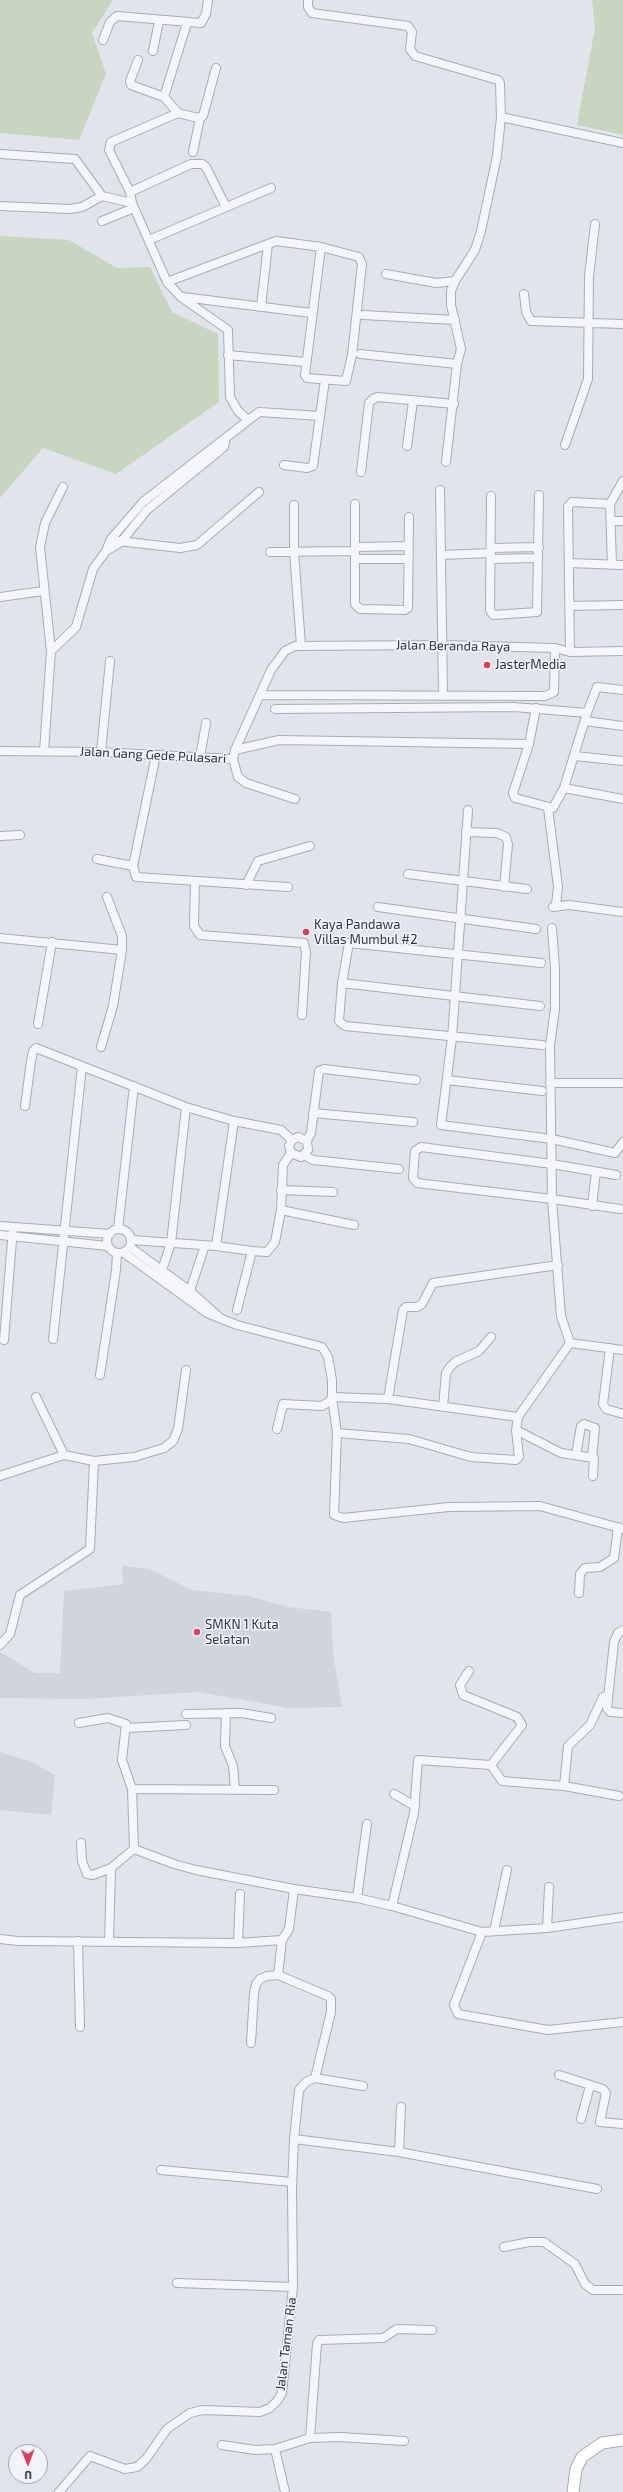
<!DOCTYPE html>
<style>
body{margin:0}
#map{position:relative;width:623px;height:2492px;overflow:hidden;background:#e1e5eb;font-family:"Exo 2",sans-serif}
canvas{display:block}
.north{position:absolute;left:8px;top:2444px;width:40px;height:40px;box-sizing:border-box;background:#f1f4f8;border:1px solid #a1a7b0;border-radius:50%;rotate:179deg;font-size:11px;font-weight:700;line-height:16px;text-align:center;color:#283444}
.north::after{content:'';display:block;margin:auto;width:14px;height:18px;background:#d83e5d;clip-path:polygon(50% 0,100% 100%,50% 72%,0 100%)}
</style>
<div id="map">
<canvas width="623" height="2492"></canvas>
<div class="north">U</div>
</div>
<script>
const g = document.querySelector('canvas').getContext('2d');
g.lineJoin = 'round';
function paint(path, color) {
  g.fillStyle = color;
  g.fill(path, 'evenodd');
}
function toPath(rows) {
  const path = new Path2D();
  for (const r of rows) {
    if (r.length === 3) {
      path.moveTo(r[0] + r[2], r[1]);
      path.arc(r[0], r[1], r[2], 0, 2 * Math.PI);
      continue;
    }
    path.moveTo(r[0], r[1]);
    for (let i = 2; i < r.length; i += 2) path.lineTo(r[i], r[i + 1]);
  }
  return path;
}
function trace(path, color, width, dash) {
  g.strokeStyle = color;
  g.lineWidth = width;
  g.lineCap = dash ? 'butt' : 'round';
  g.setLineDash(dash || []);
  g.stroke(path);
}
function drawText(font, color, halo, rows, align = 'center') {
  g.font = font + ' "Exo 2",sans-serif';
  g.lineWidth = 3;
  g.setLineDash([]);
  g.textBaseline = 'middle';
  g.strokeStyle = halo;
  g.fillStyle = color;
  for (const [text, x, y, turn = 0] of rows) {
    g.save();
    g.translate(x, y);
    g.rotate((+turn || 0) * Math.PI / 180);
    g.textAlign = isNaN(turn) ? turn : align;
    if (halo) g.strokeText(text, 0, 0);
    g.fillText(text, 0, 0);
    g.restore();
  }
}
paint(toPath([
 [122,1566,150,1569,191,1590,249,1596,288,1607,331,1612,333,1653,342,1707,288,1708,199,1692,85,1699,0,1698,0,1652,35,1673,60,1673,64,1591,123,1584],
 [0,1752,30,1761,55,1775,51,1815,0,1810]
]), '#cfd4dd');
paint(toPath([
 [0,0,113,0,92,33,106,74,79,140,0,133],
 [592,0,623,0,623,135,577,125,595,28],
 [0,236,69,240,117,268,150,267,172,312,218,334,219,402,116,474,43,448,0,498]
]), '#c7d5c1');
const street = toPath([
 [308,0,308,7,312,13,408,26,412,32,410,49,415,56,498,80,500,83,501,117,497,156,481,231,475,250,455,281,451,291,451,305,461,349,457,364,446,462],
 [103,40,110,22,117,16,201,23,206,14,208,0],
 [153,51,159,21],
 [138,60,130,81,131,85,164,97,178,113,198,118,203,116,216,68],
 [164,97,187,23],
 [178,113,111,142,109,150,130,192,132,203,167,282,181,297,228,330,230,397,238,411,248,420],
 [501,117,623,143],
 [193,152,200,118],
 [0,154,75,159,102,196],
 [130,192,191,164,202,164,206,167,226,207],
 [0,206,70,209,82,207,102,196,132,203],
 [102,221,134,208],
 [149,240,271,188],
 [386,274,436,283,455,281],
 [167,282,276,241,321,247,359,257,362,264,352,355,346,381,307,378,305,375,321,247],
 [524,294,526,312,531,321,623,324],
 [183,297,311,313],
 [261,307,268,244],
 [363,315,455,320],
 [360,354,457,364],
 [228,355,306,362],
 [565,445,588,379,589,276,595,224],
 [407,446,413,401],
 [284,465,307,468,313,466,325,380],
 [361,472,369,403,373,399,378,397,454,404],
 [440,490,443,696],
 [491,496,490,610,493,615,537,612,539,495],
 [355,504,355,604,360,609,405,610,408,608,409,517],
 [610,504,612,565],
 [294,505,294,552,301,645],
 [611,521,623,521],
 [118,541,180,548,197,545,259,492],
 [355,547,409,546],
 [491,548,539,547],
 [106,551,111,539,143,502,259,412,320,416],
 [270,552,355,551],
 [441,555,491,553],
 [355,559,409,559],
 [491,559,538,558],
 [569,563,623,565],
 [0,597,43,591],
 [569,606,623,605],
 [51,651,40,547,45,523,63,487],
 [570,652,568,506,572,502,610,504,623,481],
 [260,695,545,696,554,692,555,648],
 [275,709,514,707,587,713,597,687,623,690],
 [585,721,623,726],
 [529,744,536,708],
 [235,750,279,740,529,744,513,793,515,798,553,808,564,788,587,713],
 [0,751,101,752,233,759,235,750,271,670,285,651,295,646,442,645,555,648,570,652,623,651],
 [44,751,51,651,76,627,93,569,106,551,121,542,147,510,224,447,226,438],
 [101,752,110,661],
 [156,755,133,866,136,877,288,887],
 [575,756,623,761],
 [200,757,206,723],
 [233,759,238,777,246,783,295,799],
 [564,788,623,799],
 [548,808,558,887,556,905],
 [468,810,452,1038,441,1125,552,1139,615,1153,623,1142],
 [466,832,497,833,506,837,508,844,504,887],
 [0,836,20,835],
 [97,859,133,866],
 [408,874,527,889],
 [195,881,194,926,200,935,304,943,306,952,302,1015],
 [246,885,258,861,310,846],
 [378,907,536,929],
 [553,907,569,905,623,912],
 [552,928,555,968,555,1009,550,1045,552,1199,561,1316,570,1343,623,1350],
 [0,938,122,950],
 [541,963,349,943,342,983,339,1021,345,1026,542,1045],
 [342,983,540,1006],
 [38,1024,52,942],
 [101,1047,113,1006,122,950,122,936,107,897],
 [447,1080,542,1091],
 [550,1083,623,1083],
 [25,1106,31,1061,33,1051,36,1048,186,1107,234,1121,281,1130,292,1140],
 [313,1113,413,1122],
 [307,1141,298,1137,292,1140,289,1146,291,1153,301,1157,308,1150,307,1141,311,1133,319,1071,324,1069,416,1080],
 [304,1155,313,1160,399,1169],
 [616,1175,552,1164,421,1147,415,1151,413,1178,417,1183,552,1199,620,1209],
 [281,1190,333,1192],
 [592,1206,596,1172],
 [281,1210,354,1225],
 [0,1226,110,1234],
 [118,1229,134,1086],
 [119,1241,12],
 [0,1235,108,1246],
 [132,1240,216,1246,252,1251,237,1310],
 [216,1246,234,1121],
 [130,1247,190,1291,219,1317],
 [252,1251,267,1252,275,1242,281,1210,283,1165,291,1153],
 [124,1253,207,1313,237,1325,322,1347,328,1357,332,1380,332,1397,388,1399,518,1417],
 [162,1270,171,1243,186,1107],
 [190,1291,205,1245],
 [53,1339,82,1066],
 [4,1340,13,1228],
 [610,1348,603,1404,606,1409,623,1414],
 [100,1375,116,1270,117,1253],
 [36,1397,64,1455,94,1461],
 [332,1397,337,1433,409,1439,471,1457,516,1460,519,1457,516,1430,518,1417,570,1343],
 [388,1399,403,1310,406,1307,417,1307,422,1304,433,1283,558,1265],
 [443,1407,446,1373,450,1367,455,1362,479,1351,491,1337],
 [277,1429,283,1404,322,1406,330,1401,332,1397],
 [516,1430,561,1453,594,1458,593,1476],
 [337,1433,334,1515,343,1518,449,1507,540,1506,623,1529],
 [576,1455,581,1426,584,1424,595,1428,592,1457],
 [0,1476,64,1455],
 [579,1593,580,1574,585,1568,600,1567,614,1558,618,1527],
 [623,1630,618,1633,614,1642,607,1708,610,1712,623,1713],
 [0,1645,10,1634,20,1595,90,1549,94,1461,134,1457,164,1448,173,1441,178,1429,186,1370],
 [226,1713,225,1746,233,1766,235,1788],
 [186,1714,241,1713,271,1718],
 [79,1723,108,1718,126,1724,122,1760,132,1789,134,1849],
 [126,1728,186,1725],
 [491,1765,502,1781,564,1786,619,1796],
 [564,1786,568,1746,590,1725,603,1697,607,1696],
 [132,1789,274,1790],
 [394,1794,415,1806],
 [81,1843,82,1861,87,1874,93,1875,111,1868],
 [294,1889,357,1898,392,1906,482,1932,547,1928,623,1917],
 [357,1898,367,1824],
 [392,1906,414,1813,418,1760,491,1765,522,1725,517,1717,463,1695,460,1685,469,1671],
 [547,1928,549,1887],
 [494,1931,507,1870],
 [482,1932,454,2005,458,2014,548,2030,623,2022],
 [0,1939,18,1941,238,1943,282,1940,289,1929,294,1889,196,1870,174,1864,134,1849,111,1868,109,1941],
 [78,1941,80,2027],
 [238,1943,240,1894],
 [278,1975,282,1940],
 [251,2043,254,1993,256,1984,260,1979,267,1976,278,1975,328,1996,331,1999,331,2012,315,2078],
 [559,2075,603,2089,606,2093,600,2122,623,2124],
 [581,2119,590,2086],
 [294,2139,399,2152,597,2189],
 [399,2152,401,2107],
 [161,2170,292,2182],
 [504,2247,529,2242,544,2242,575,2264,585,2284,593,2290,623,2290],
 [177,2283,293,2287],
 [310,2438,317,2344,319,2340,383,2338,397,2329,432,2330],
 [222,2445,255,2450,275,2449,310,2438,340,2437,404,2441],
 [275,2449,285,2492],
 [59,2492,90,2456,125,2469,137,2467,146,2459,167,2429,190,2413,203,2410,260,2412,270,2408,278,2400,282,2393,293,2287,292,2188,294,2139,299,2090,306,2082,315,2078,363,2086]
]);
const secondary = toPath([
 [573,2492,576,2469,582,2457,602,2443,623,2440]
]);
trace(street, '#a6acb6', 10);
trace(secondary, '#a6acb6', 13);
trace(street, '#f4f6f9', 8);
trace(secondary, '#fff', 11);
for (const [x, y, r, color] of [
 [487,665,4,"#d83e5d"],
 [306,932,4,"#d83e5d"],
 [197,1632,4,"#d83e5d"]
]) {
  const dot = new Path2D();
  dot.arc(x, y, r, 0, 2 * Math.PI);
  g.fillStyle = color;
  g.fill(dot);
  trace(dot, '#f1f4f8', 1.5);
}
drawText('13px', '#283444', '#f1f4f8', [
 ["Jalan Beranda Raya",453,646,1],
 ["Jalan Gang Gede Pulasari",153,755,3],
 ["Jalan Taman Ria",286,2344,-83]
]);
drawText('13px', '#283444', '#f1f4f8', [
 ["JasterMedia",495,665],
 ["Kaya Pandawa",314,925],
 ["Villas Mumbul #2",314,940],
 ["SMKN 1 Kuta",205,1625],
 ["Selatan",205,1640]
], 'left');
</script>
